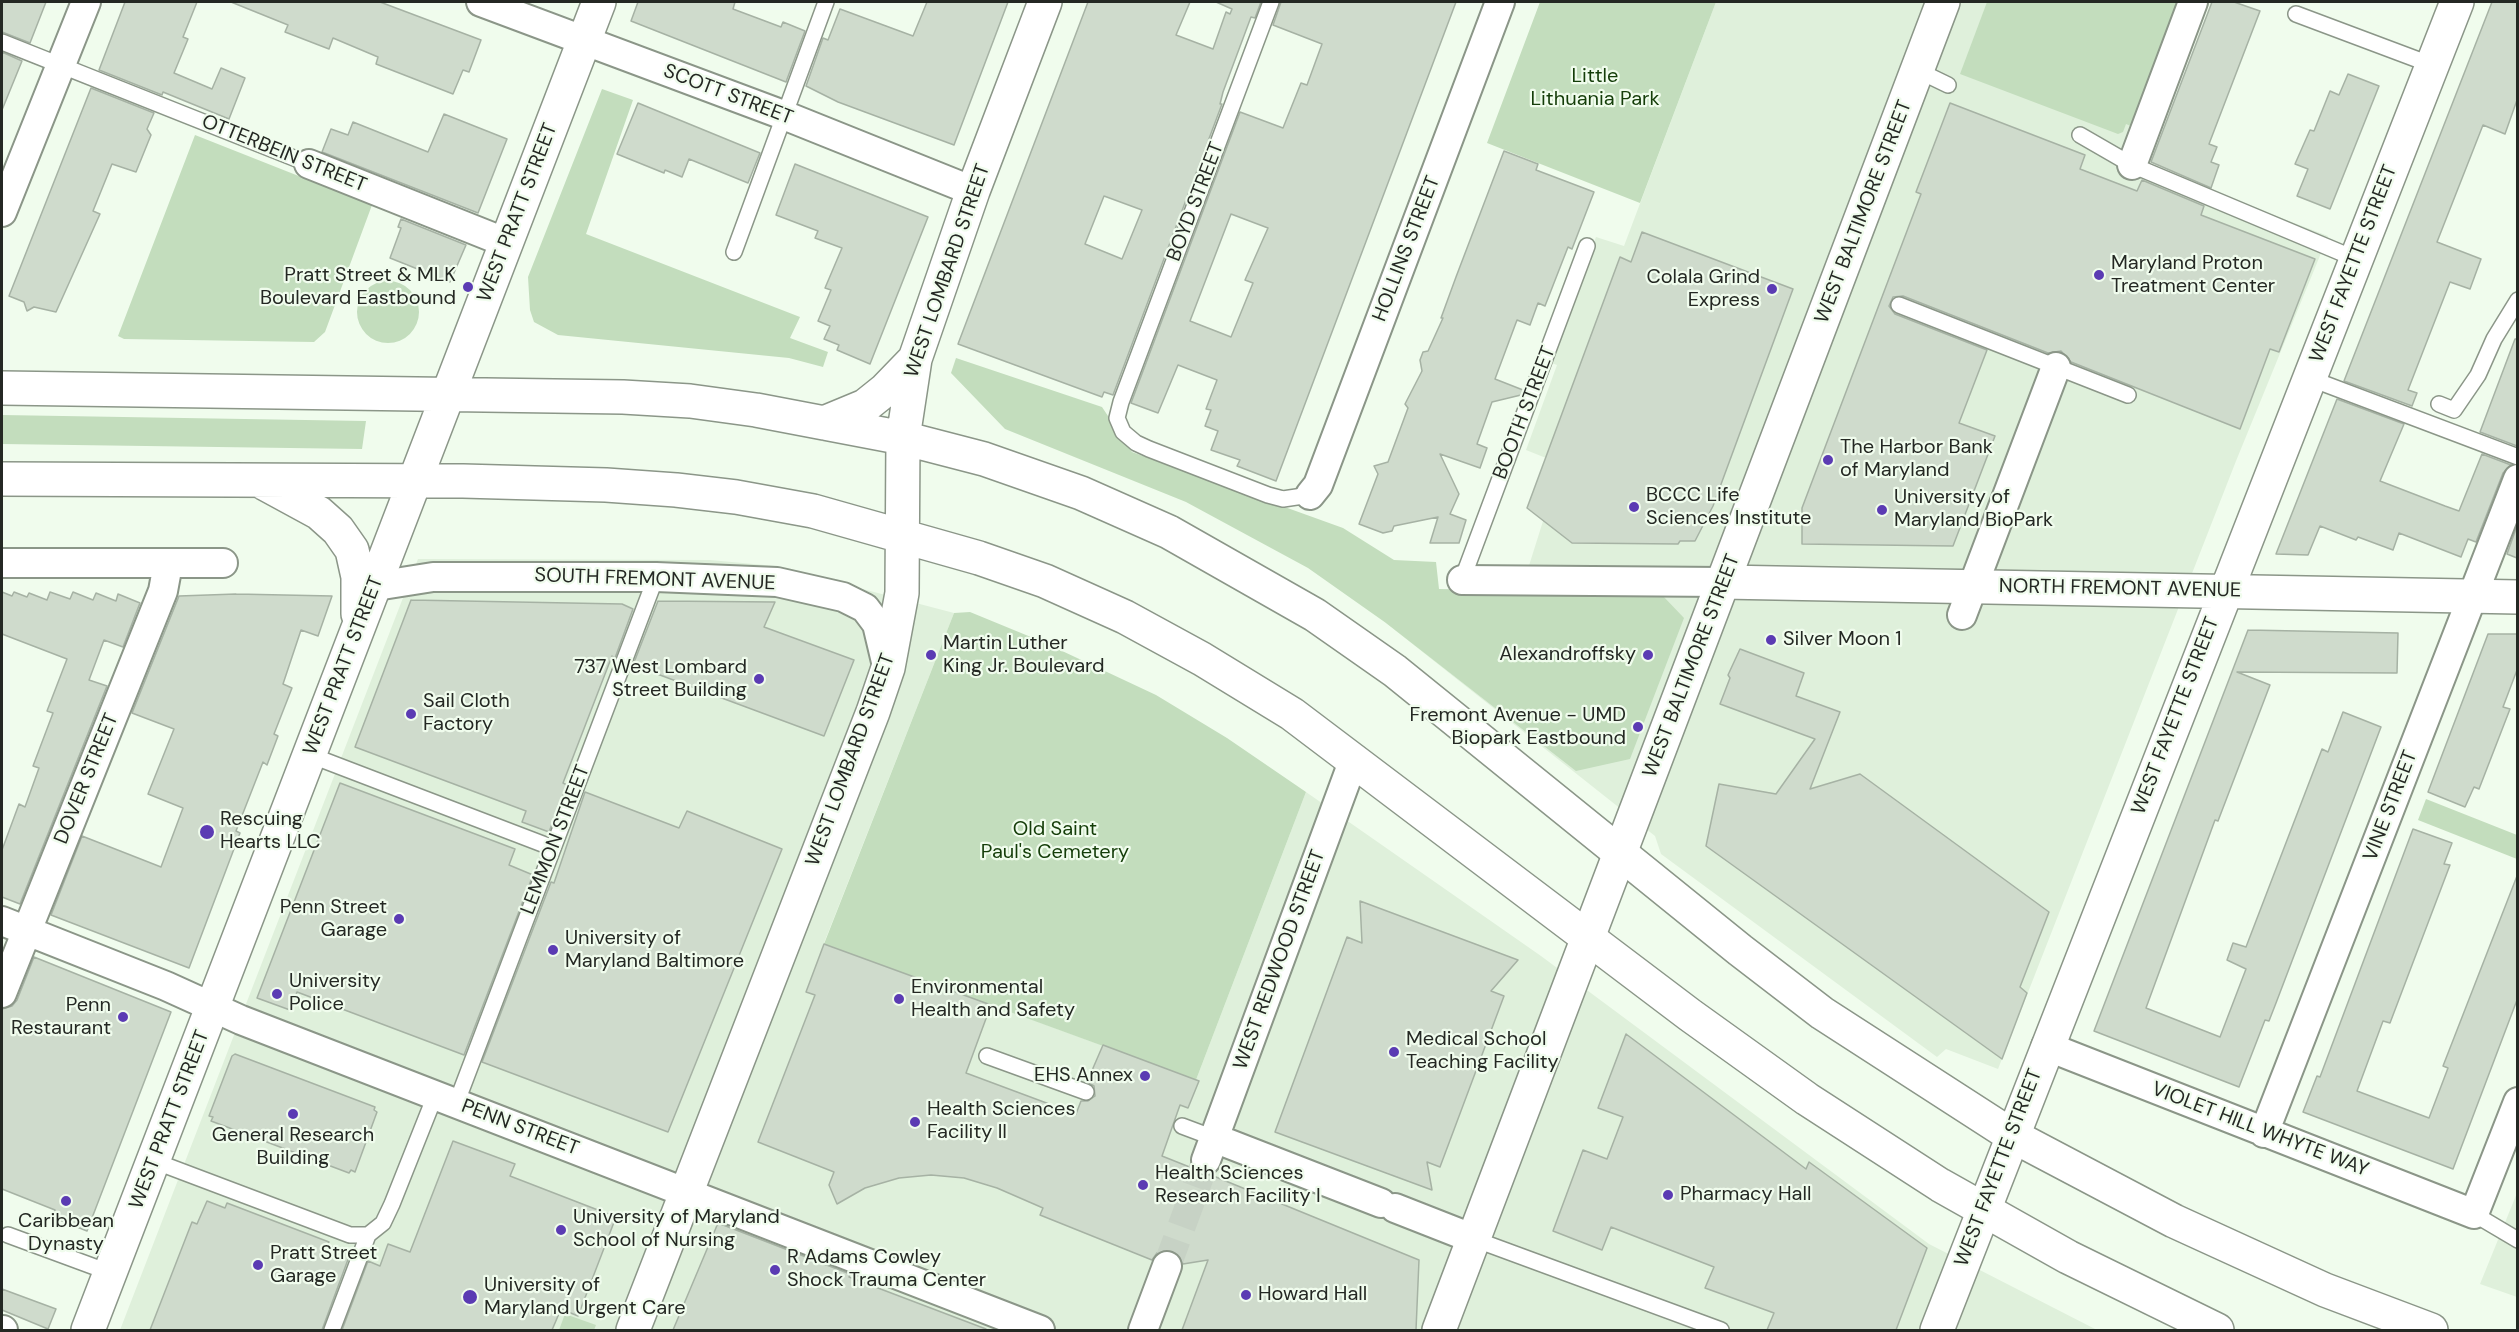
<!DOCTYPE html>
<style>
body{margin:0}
#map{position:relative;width:2519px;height:1332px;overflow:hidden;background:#f0fced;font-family:"DM Sans",sans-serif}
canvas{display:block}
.frame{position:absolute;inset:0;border:3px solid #242823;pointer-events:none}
</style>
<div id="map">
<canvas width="2519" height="1332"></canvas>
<div class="frame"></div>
</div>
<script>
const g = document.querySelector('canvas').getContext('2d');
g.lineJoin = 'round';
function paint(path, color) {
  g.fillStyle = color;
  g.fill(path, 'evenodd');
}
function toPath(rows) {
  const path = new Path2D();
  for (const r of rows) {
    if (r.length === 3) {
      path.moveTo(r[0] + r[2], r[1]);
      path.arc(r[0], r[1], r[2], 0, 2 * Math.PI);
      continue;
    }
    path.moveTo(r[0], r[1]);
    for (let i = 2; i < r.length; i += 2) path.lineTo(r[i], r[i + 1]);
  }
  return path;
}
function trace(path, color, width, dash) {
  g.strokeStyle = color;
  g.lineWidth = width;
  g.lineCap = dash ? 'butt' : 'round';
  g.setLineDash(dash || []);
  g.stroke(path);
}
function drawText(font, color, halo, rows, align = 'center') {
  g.font = font + ' "DM Sans",sans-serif';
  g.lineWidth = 4.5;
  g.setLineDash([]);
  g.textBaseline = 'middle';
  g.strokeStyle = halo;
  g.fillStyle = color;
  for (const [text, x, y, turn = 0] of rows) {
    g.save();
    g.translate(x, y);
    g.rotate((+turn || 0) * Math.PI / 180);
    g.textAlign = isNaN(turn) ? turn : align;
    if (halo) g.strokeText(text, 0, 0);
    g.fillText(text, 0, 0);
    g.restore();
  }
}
paint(toPath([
 [1716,2,2179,2,2120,156,2328,236,2236,461,1998,1069,1946,1049,1937,1057,1661,854,1655,836,1386,623,1438,589,1521,591,1561,464,1526,450,1557,365,1549,362,1596,237,1624,246],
 [418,559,710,560,775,566,954,613,824,943,1196,1080,1306,792,1541,956,1929,1244,2097,1330,120,1330],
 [2517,1193,2517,1297,2480,1284]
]), '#dff0db');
paint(toPath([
 [1540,2,1716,2,1640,203,1487,143],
 [1987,2,2179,2,2131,126,2126,124,2123,132,2118,134,1960,74],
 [602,89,633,100,586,234,800,317,790,338,828,352,823,367,789,358,558,335,534,322,530,310,528,277],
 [195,135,372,205,325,332,314,342,124,339,118,336],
 [388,312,31],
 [956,358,1102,407,1132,452,1343,528,1394,560,1436,562,1439,589,1662,595,1684,618,1630,759,1576,771,1386,623,1308,568,1186,502,1005,429,951,373],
 [2,415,366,421,362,449,2,444],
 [970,612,1043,642,1156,695,1227,738,1306,792,1196,1080,824,944,954,613],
 [2426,799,2517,835,2517,859,2418,820],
 [565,1314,596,1325,594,1330,559,1330]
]), '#c3ddbd');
const building = toPath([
 [2,2,46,2,30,43,2,32,2,2],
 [125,2,197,2,183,37,188,39,174,73,212,89,221,68,245,78,229,119,163,92,162,95,99,70,125,2],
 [231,2,380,2,481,40,469,72,463,70,453,94,376,64,378,57,333,38,329,49,285,32,288,25,231,2],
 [638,2,735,2,733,9,781,27,783,22,805,31,786,82,631,21,638,2],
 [927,2,1008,2,954,145,838,102,806,86,823,38,828,40,840,9,913,36,927,2],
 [1088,2,1190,2,1176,35,1213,49,1226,12,1230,14,1232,9,1216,2,1261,2,1255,18,1251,17,1223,92,1220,104,1222,104,1113,395,1104,392,1102,397,958,344,1088,2],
 [1104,196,1142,210,1122,259,1085,244,1104,196],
 [1281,2,1456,2,1276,481,1237,466,1240,460,1211,450,1218,431,1205,426,1211,410,1206,409,1217,380,1178,365,1158,413,1131,403,1240,112,1283,128,1301,83,1307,85,1322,44,1273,25,1281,2],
 [1231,214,1268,228,1245,280,1253,283,1231,337,1190,321,1231,214],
 [2212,2,2234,2,2260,11,2209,144,2217,147,2211,162,2219,165,2211,188,2151,162,2212,2],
 [2492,2,2517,2,2517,100,2505,134,2483,125,2437,242,2481,259,2470,289,2450,282,2408,390,2417,393,2412,406,2344,381,2492,2],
 [2,52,22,61,2,110,2,52],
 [2348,74,2379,86,2330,209,2297,196,2308,169,2295,164,2310,130,2314,131,2330,91,2339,95,2348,74],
 [91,88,154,113,147,129,151,135,136,172,112,164,93,211,100,214,56,312,34,307,27,311,24,302,9,296,91,88],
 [638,103,760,153,748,183,689,159,682,177,665,170,664,173,617,154,638,103],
 [1950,103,2085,155,2080,169,2137,191,2142,180,2204,206,2201,215,2315,259,2279,352,2270,349,2240,429,2071,362,2061,351,2048,353,1903,296,1893,297,1889,306,1895,314,1987,350,1959,423,1995,436,1953,546,1802,544,1802,508,1921,194,1916,192,1950,103],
 [444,114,507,139,478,213,322,152,331,129,348,135,353,122,428,152,444,114],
 [1504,151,1538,164,1536,170,1594,192,1572,249,1568,247,1545,306,1538,303,1530,325,1517,320,1495,379,1523,390,1521,395,1492,402,1477,444,1487,448,1480,468,1440,454,1459,494,1450,514,1466,520,1459,543,1430,543,1438,517,1394,526,1392,531,1383,533,1359,524,1378,474,1374,466,1388,462,1408,408,1405,404,1422,371,1420,360,1423,352,1428,351,1443,318,1441,318,1456,277,1504,151],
 [795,164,928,217,870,364,837,350,839,345,824,339,830,326,818,321,831,290,825,288,842,248,815,238,818,231,776,215,795,164],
 [401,219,466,245,450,282,390,258,401,228,398,227,401,219],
 [1642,232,1793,289,1713,506,1695,541,1680,541,1678,544,1572,543,1527,508,1620,257,1631,262,1642,232],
 [2515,339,2517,339,2517,446,2480,432,2515,339],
 [2337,399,2404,424,2380,481,2445,506,2459,511,2482,454,2511,465,2503,473,2476,542,2468,539,2461,557,2399,533,2393,550,2358,537,2356,540,2320,526,2308,555,2276,554,2337,399],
 [2517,526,2517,558,2507,554,2517,526],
 [2,592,12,596,14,592,27,597,29,593,47,600,50,592,70,599,73,592,93,600,96,593,116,601,118,594,140,603,123,647,104,640,89,680,107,686,20,904,2,897,2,850,19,804,25,807,39,768,33,766,53,713,47,711,67,659,2,634,2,592],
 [236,594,332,596,318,636,301,630,283,684,292,688,274,734,278,736,267,765,263,762,236,831,240,833,189,968,51,915,82,836,161,867,183,808,148,794,174,729,132,713,179,596,236,594],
 [411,600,622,604,633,609,615,658,612,656,563,783,567,785,549,832,522,822,526,811,355,747,411,600],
 [658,601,775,602,764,627,854,660,824,736,633,665,658,601],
 [2248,630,2398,633,2397,673,2237,672,2270,685,2218,821,2215,820,2146,1008,2220,1037,2246,969,2227,960,2233,943,2246,947,2322,749,2328,752,2343,712,2381,727,2276,1003,2269,1021,2265,1020,2239,1087,2094,1031,2248,630],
 [2488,634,2517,634,2517,670,2503,707,2510,709,2479,789,2474,787,2465,807,2428,792,2488,634],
 [1740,649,1804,673,1796,696,1840,712,1810,789,1860,774,2049,912,2020,987,2027,993,2002,1059,1706,846,1719,784,1776,794,1815,739,1720,704,1730,678,1728,675,1740,649],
 [340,783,515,849,509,865,533,875,464,1055,297,992,290,1010,257,998,340,783],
 [585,792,679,828,687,811,782,849,668,1132,482,1062,551,882,554,883,585,792],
 [2413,829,2452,843,2444,864,2450,865,2390,1023,2383,1021,2357,1091,2429,1118,2448,1068,2443,1066,2517,876,2517,1000,2453,1169,2303,1112,2317,1076,2320,1077,2413,829],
 [1360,901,1518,960,1491,991,1504,996,1440,1167,1427,1162,1432,1190,1275,1132,1347,937,1362,943,1360,901],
 [824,944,991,1005,966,1073,1076,1114,1081,1101,1088,1101,1095,1096,1094,1086,1087,1082,1103,1045,1199,1081,1188,1108,1180,1105,1162,1156,1192,1168,1200,1175,1211,1175,1419,1260,1416,1330,1182,1330,1208,1260,1183,1264,1179,1255,1165,1250,1157,1253,1152,1260,1040,1215,1043,1208,997,1188,964,1178,931,1175,899,1178,865,1188,837,1204,829,1185,834,1172,758,1142,815,995,806,992,824,944],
 [34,957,171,1012,87,1231,52,1217,55,1210,2,1189,2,1009,12,1006,17,1000,34,957],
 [1626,1034,1806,1169,1809,1162,1927,1248,1896,1330,1767,1330,1774,1313,1705,1288,1714,1267,1611,1227,1602,1250,1553,1231,1583,1150,1607,1159,1623,1117,1598,1108,1626,1034],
 [235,1054,375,1107,374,1110,377,1112,355,1172,351,1170,349,1173,211,1121,213,1117,209,1116,232,1056,235,1054],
 [453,1141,515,1164,510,1176,616,1217,578,1316,561,1309,552,1330,342,1330,368,1261,380,1266,388,1244,410,1252,453,1141],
 [207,1201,225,1208,227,1203,329,1242,327,1245,350,1254,322,1330,150,1330,192,1222,197,1224,207,1201],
 [718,1223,850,1274,849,1277,986,1329,985,1330,673,1330,718,1223],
 [2,1289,56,1309,48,1329,2,1310,2,1289]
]);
paint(building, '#cfdbcc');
trace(building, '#a6b2a4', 1.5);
trace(toPath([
 [1167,1266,1206,1160]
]), '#c7d2c5', 28, [28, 14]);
const lane = toPath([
 [1271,2,1121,402,1117,418,1123,432,1136,443,1149,449,1268,495,1283,499,1310,495],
 [2296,14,2432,65],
 [2,42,309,164],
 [1917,70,1948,85],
 [2080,135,2132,165,2356,259],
 [734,252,826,2],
 [1899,305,2128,395],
 [2309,378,2518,457],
 [2439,404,2454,410,2478,375,2494,339,2518,300],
 [1462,580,1587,246],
 [310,755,553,848],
 [987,1056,1086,1092],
 [456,1104,656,577],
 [1182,1126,1214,1138],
 [154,1161,350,1235,368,1235,383,1223,392,1204,435,1096],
 [2474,1214,2518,1240],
 [8,1235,111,1273],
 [1474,1239,1721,1330],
 [332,1330,368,1235]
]);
const street = toPath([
 [481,2,786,116,973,191],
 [309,164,507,243],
 [2132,165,2193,2],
 [2,212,86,2],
 [1310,495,1318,485,1500,2],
 [2,563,223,563],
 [1462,580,1723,582],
 [376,586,433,577,656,577,777,582,843,597,865,608,877,624,887,666],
 [1962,615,2056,367],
 [2,921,166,986,241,1020,1040,1330],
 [2,993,163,591,168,564],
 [2046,1046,2474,1214,2518,1102],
 [2264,1133,2518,479],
 [1214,1138,1381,1203],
 [1206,1160,1354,759],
 [1395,1208,1474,1239],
 [2,1330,3,1330],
 [1143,1330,1167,1266]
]);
const secondary = toPath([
 [1723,582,2518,597],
 [1439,1330,1943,2],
 [1937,1330,2457,2]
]);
const primary = toPath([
 [2,388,623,397,690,401,756,410,903,438,984,459,1081,493,1169,532,1315,615,1395,671,1740,950,1822,1013,2011,1135,2174,1221,2325,1290,2431,1330],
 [824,423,865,406,885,390,915,359],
 [2,479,463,481,606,485,676,490,736,497,813,511,979,558,1045,581,1125,617,1202,659,1292,714,1690,1015,1807,1099,1940,1185,2068,1257,2217,1330],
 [262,482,319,513,338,530,352,550,358,577,358,614],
 [88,1330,599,2],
 [633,1330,873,712,888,668,902,593,903,438,915,359,973,191,1045,2]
]);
trace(lane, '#8b9688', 18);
trace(street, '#8b9688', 32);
trace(secondary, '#8b9688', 36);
trace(primary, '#8b9688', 36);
trace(lane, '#fff', 15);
trace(street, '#fff', 28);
trace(secondary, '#fff', 33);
trace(primary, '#fff', 33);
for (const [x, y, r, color] of [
 [2099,275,6,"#5b3bb3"],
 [468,287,6,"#5b3bb3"],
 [1772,289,6,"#5b3bb3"],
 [1828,460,6,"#5b3bb3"],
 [1634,507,6,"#5b3bb3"],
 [1882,510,6,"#5b3bb3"],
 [1771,640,6,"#5b3bb3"],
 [931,655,6,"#5b3bb3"],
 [1648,655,6,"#5b3bb3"],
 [759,679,6,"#5b3bb3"],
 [411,714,6,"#5b3bb3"],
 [1638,727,6,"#5b3bb3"],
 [207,832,8,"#5b3bb3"],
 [399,919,6,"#5b3bb3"],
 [553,950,6,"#5b3bb3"],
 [277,994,6,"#5b3bb3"],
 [899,999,6,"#5b3bb3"],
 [123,1017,6,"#5b3bb3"],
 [1394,1052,6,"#5b3bb3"],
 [1145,1076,6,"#5b3bb3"],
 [293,1114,6,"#5b3bb3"],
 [915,1122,6,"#5b3bb3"],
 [1143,1185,6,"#5b3bb3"],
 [1668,1195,6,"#5b3bb3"],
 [66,1201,6,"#5b3bb3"],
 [561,1230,6,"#5b3bb3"],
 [258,1265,6,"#5b3bb3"],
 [775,1270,6,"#5b3bb3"],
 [1246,1295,6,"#5b3bb3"],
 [470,1297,8,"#5b3bb3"]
]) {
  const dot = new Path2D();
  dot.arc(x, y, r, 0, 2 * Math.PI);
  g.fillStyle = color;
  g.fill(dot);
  trace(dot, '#f0fced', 2);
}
drawText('20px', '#143d09', '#f0fced', [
 ["Little",1595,77],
 ["Lithuania Park",1595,100],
 ["Old Saint",1055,830],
 ["Paul's Cemetery",1055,853]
]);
drawText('20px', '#242823', '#f0fced', [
 ["SCOTT STREET",728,95,21],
 ["OTTERBEIN STREET",284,154,22],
 ["BOYD STREET",1196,202,-69],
 ["WEST BALTIMORE STREET",1864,212,-69],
 ["WEST PRATT STREET",518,213,-69],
 ["HOLLINS STREET",1407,249,-69],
 ["WEST FAYETTE STREET",2354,264,-69],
 ["WEST LOMBARD STREET",948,271,-71],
 ["BOOTH STREET",1525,413,-69],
 ["SOUTH FREMONT AVENUE",655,580,2],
 ["NORTH FREMONT AVENUE",2120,589,1],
 ["WEST PRATT STREET",344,666,-69],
 ["WEST BALTIMORE STREET",1692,666,-69],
 ["WEST FAYETTE STREET",2176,716,-69],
 ["WEST LOMBARD STREET",851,760,-70],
 ["DOVER STREET",87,779,-68],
 ["VINE STREET",2391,806,-69],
 ["LEMMON STREET",556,840,-69],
 ["WEST REDWOOD STREET",1280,960,-70],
 ["WEST PRATT STREET",170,1120,-69],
 ["PENN STREET",520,1128,21],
 ["VIOLET HILL WHYTE WAY",2260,1130,21],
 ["WEST FAYETTE STREET",1999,1168,-69]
]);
drawText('20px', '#242823', '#f0fced', [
 ["Maryland Proton",2111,264],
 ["Treatment Center",2111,287],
 ["Pratt Street & MLK",456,276,"right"],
 ["Boulevard Eastbound",456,299,"right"],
 ["Colala Grind",1760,278,"right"],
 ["Express",1760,301,"right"],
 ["The Harbor Bank",1840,448],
 ["of Maryland",1840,471],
 ["BCCC Life",1646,496],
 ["Sciences Institute",1646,519],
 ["University of",1894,498],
 ["Maryland BioPark",1894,521],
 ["Silver Moon 1",1783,640],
 ["Martin Luther",943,644],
 ["King Jr. Boulevard",943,667],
 ["Alexandroffsky",1636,655,"right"],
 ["737 West Lombard",747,668,"right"],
 ["Street Building",747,691,"right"],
 ["Sail Cloth",423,702],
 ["Factory",423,725],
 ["Fremont Avenue - UMD",1626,716,"right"],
 ["Biopark Eastbound",1626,739,"right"],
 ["Rescuing",220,820],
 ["Hearts LLC",220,843],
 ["Penn Street",387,908,"right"],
 ["Garage",387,931,"right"],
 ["University of",565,939],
 ["Maryland Baltimore",565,962],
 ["University",289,982],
 ["Police",289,1005],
 ["Environmental",911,988],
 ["Health and Safety",911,1011],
 ["Penn",111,1006,"right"],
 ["Restaurant",111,1029,"right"],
 ["Medical School",1406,1040],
 ["Teaching Facility",1406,1063],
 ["EHS Annex",1133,1076,"right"],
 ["Health Sciences",927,1110],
 ["Facility II",927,1133],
 ["General Research",293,1136,"center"],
 ["Building",293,1159,"center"],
 ["Health Sciences",1155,1174],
 ["Research Facility I",1155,1197],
 ["Pharmacy Hall",1680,1195],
 ["University of Maryland",573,1218],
 ["School of Nursing",573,1241],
 ["Caribbean",66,1222,"center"],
 ["Dynasty",66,1245,"center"],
 ["Pratt Street",270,1254],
 ["Garage",270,1277],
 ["R Adams Cowley",787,1258],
 ["Shock Trauma Center",787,1281],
 ["University of",484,1286],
 ["Maryland Urgent Care",484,1309],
 ["Howard Hall",1258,1295]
], 'left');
</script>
